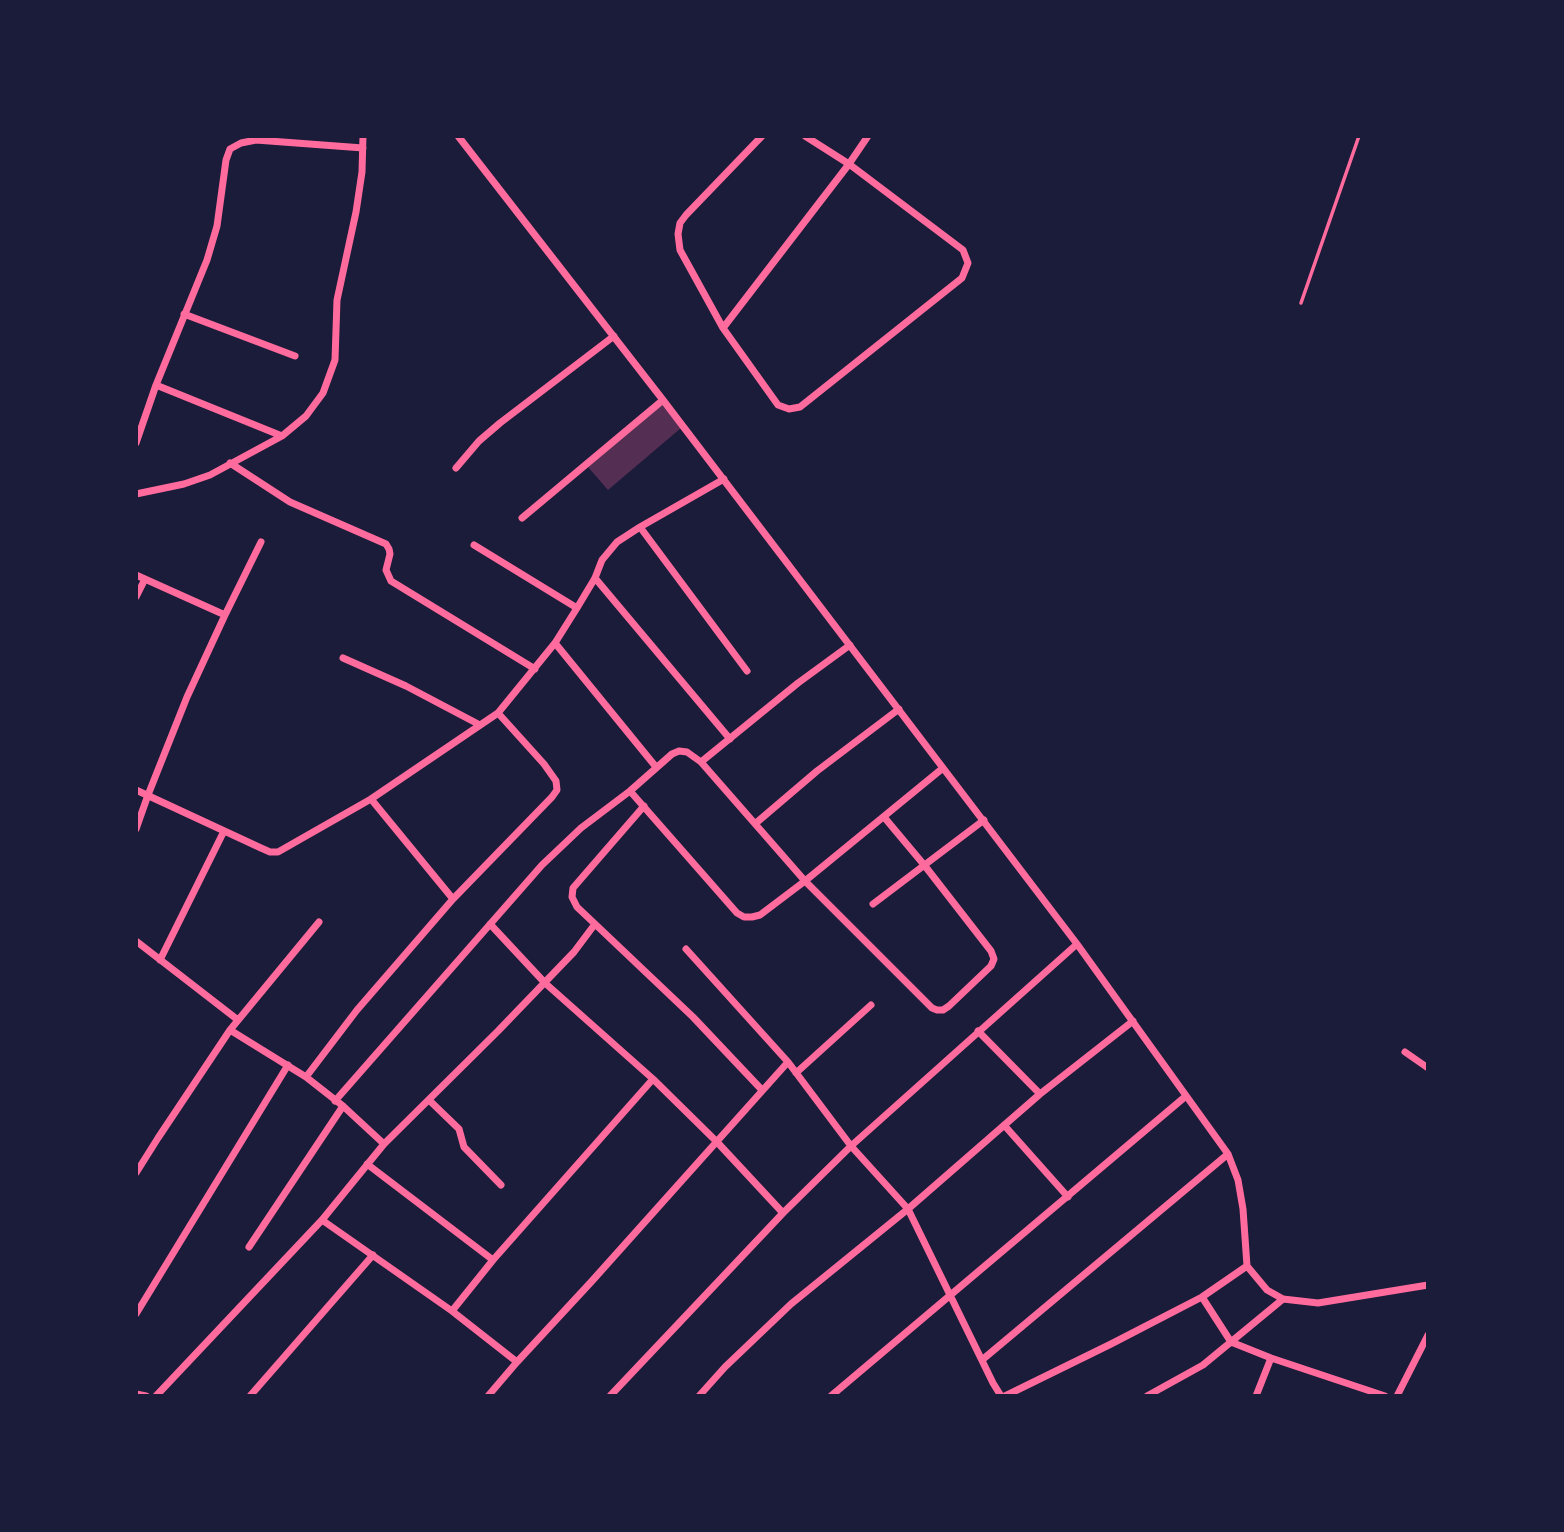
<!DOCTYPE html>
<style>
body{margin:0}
#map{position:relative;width:1564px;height:1532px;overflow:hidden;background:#1b1b3a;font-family:Rubik,sans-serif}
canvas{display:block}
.frame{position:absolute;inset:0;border:138px solid #1b1b3a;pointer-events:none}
</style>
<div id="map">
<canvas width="1564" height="1532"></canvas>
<div class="frame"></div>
</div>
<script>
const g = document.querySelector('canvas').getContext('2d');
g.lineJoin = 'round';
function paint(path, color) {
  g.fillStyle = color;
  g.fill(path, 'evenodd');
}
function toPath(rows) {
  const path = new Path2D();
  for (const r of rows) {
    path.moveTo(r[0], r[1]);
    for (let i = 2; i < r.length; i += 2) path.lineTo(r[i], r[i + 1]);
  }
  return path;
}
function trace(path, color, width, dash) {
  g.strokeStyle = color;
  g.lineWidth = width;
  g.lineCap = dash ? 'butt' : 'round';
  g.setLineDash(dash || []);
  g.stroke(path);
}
paint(toPath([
 [662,405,681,428,608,490,588,467]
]), '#542f53');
trace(toPath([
 [1301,303,1359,136]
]), '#ff6b9d', 3.5);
trace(toPath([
 [458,136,663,400,1077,944,1228,1154,1238,1180,1243,1209,1247,1266,1267,1290,1283,1299,1318,1303,1428,1285],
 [805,136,849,164,963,250,968,263,962,278,800,407,789,409,778,405,723,328,849,164,868,136],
 [184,314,295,356],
 [723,328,680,250,678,234,680,223,686,215,762,136],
 [156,385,282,436],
 [136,443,156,385,207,260,217,226,226,160,230,149,241,143,256,140,363,148],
 [230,463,290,502,386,544,389,549,390,554,386,570,391,581,535,669],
 [456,468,479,441,500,423,614,336],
 [136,494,184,484,210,475,282,436,306,416,323,393,335,360,337,300,356,212,362,172,363,136],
 [522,518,663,400],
 [640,527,747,671],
 [474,545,577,608],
 [136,575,225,615,261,542],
 [595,578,730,739],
 [136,597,145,579],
 [555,643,656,767],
 [343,658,406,686,480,725],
 [701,762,798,683,850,645],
 [136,790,261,848,270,852,278,852,371,799,498,713,555,643,577,608,595,578,602,560,617,542,640,527,724,479],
 [371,799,453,899],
 [884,817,925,866,991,951,994,959,991,966,949,1006,943,1010,937,1010,932,1008,805,881,943,768],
 [756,823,817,771,899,709],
 [136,829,148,795,187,697,225,615],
 [873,904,984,820],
 [490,924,545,983,653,1079,717,1142,783,1213,851,1146,1077,944],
 [595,924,693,1017,762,1090],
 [136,941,238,1020],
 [686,949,788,1062,851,1146,908,1209,993,1383,1001,1396],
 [160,960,224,831],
 [230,1030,306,1077,343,1106,384,1144],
 [978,1031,1040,1094],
 [1405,1052,1428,1068],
 [796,1073,871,1005],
 [306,1077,357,1010,453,899,552,797,557,790,556,781,544,764,498,713],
 [429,1100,459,1129,464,1147,501,1185],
 [335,1101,542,865,581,828,630,791,672,754,679,751,687,752,701,762,805,881,760,915,752,917,744,917,737,913,630,791],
 [1004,1125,1068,1197],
 [367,1164,493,1260,653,1079],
 [136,1173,158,1138,230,1030,319,922],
 [322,1220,452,1311,517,1362],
 [249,1247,343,1106],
 [1202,1297,1231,1342,1271,1358,1385,1396],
 [452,1311,493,1260],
 [136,1314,288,1065],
 [982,1360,1228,1154],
 [136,1394,146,1396],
 [156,1396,322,1220,384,1144,498,1031,574,952,595,924,577,907,572,897,573,888,644,806],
 [250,1396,373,1255],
 [488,1396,517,1362,592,1281,788,1062],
 [610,1396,783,1213],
 [699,1396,725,1367,791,1304,908,1209,1040,1094,1133,1021],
 [831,1396,1186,1096],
 [1005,1396,1111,1344,1202,1297,1247,1266],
 [1147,1396,1203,1365,1283,1299],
 [1256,1396,1271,1358],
 [1397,1396,1428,1335]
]), '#ff6b9d', 7);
</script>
